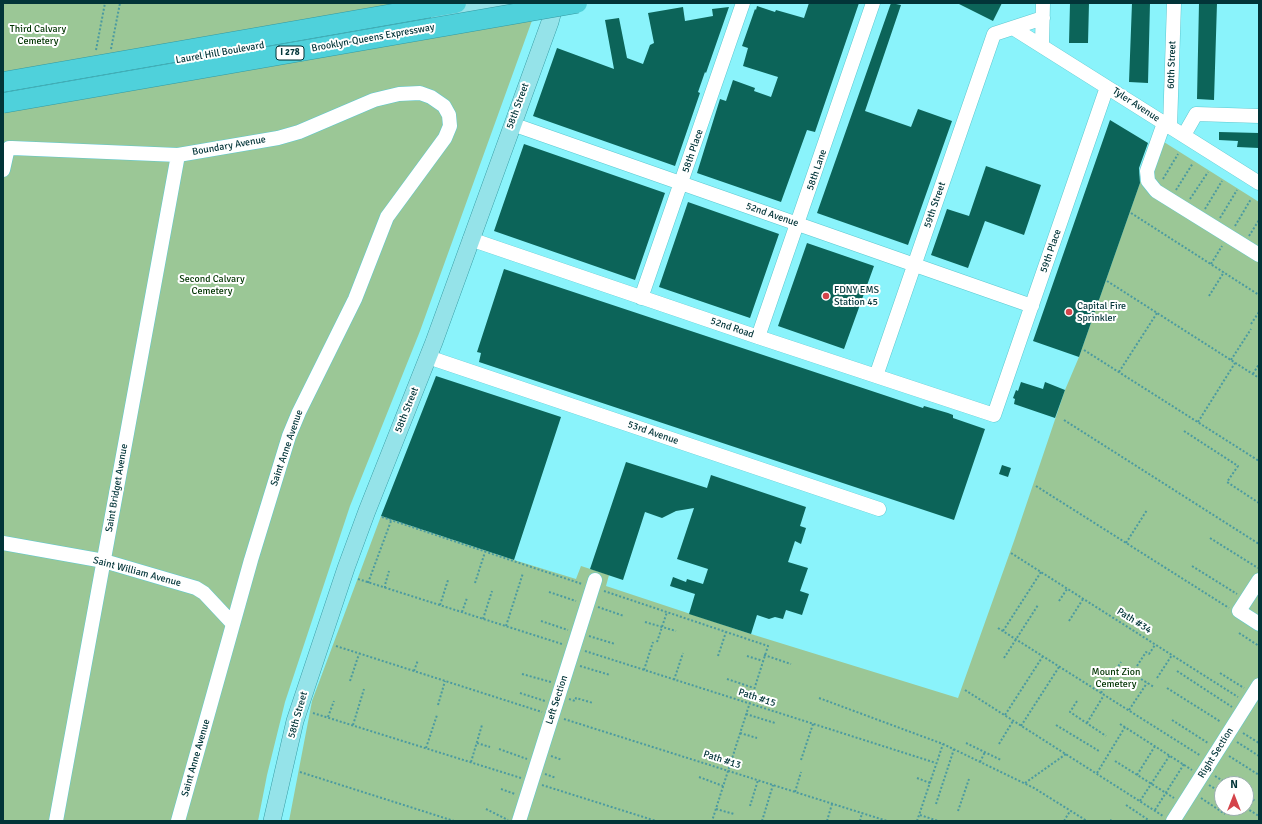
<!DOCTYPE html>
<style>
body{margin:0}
#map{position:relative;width:1262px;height:824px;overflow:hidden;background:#8af3fb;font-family:Signika,sans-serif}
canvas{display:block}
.frame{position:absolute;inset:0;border:4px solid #023438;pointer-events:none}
.north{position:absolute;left:1214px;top:776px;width:40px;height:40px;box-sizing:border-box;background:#fff;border:1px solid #9aaeaf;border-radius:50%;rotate:0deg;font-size:11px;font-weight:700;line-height:16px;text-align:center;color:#023438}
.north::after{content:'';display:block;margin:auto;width:14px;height:18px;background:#d4444b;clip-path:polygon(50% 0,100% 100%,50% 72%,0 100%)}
</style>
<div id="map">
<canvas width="1262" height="824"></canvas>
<div class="frame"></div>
<div class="north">N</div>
</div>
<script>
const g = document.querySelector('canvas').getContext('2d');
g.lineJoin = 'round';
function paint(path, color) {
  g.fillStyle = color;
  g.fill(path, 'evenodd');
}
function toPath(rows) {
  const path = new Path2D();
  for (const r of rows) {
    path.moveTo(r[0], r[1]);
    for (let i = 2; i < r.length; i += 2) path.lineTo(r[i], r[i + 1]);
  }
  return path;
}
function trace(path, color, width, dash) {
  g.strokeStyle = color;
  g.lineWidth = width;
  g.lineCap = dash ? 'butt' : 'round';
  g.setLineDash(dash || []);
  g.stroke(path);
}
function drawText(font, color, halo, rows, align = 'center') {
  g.font = font + ' Signika,sans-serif';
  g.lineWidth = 4;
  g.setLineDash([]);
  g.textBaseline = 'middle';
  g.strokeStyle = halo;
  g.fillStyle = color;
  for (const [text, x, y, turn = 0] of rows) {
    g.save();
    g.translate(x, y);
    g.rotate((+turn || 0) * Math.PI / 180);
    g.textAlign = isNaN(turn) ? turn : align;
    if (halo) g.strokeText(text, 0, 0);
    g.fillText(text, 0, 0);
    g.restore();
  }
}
paint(toPath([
 [3,3,409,3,3,73],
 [534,15,420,331,350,506,285,702,267,775,258,821,3,821,3,108],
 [1156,137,1259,202,1259,821,289,821,312,701,381,516,514,560,576,579,581,566,609,575,606,586,751,634,958,698,1014,541,1065,390,1079,357],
 [1222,784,1246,784,1246,808,1222,808]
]), '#9bc796');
paint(toPath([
 [809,3,859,3,815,132,807,130,781,202,697,173,720,99,726,101,733,80,755,88,754,91,771,97,778,77,743,66,748,48,742,46,755,9,756,10,757,6,775,12,776,10,804,18],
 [891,3,901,5,865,111,911,127,918,109,952,121,908,245,817,213],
 [957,3,1002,3,993,21],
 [1070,3,1089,3,1088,43,1069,43],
 [1132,3,1150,3,1148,83,1129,82],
 [1199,3,1217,3,1214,100,1197,99],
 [683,7,685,21,713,16,712,9,729,7,706,73,705,72,698,92,700,93,675,166,533,116,557,48,614,69,605,20,619,18,627,58,643,64,650,45,654,43,648,13],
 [1110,120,1148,143,1139,168,1140,183,1079,357,1033,341],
 [1219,132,1259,133,1259,148,1237,147,1238,141,1219,140],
 [524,144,665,193,635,280,494,231],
 [986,166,1041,185,1024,235,985,221,968,268,931,255,947,209,969,216],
 [688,202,779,234,750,318,659,287],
 [807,243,874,266,844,349,778,326],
 [504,269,923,408,924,406,948,413,953,415,953,418,985,429,954,520,479,362,481,353,477,352],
 [436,376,561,417,514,560,381,516],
 [1021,382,1043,389,1045,382,1065,390,1055,418,1014,404,1015,399,1013,398,1016,390,1018,391],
 [626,462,707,488,711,475,806,507,800,526,806,528,801,544,795,541,788,562,808,568,800,591,809,594,802,615,786,610,783,619,775,617,769,619,757,615,751,634,689,614,695,594,670,586,673,577,686,582,687,579,703,584,708,569,677,559,694,508,676,511,662,518,645,512,623,580,590,569],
 [1002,465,1011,468,1008,477,999,474]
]), '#0c6459');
const minor = toPath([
 [1013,28,1259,183],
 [1042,45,1043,3],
 [1164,123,1147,171,1148,181,1156,191,1259,255],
 [512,124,1032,306],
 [1170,127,1174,3],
 [1184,135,1196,114,1259,116],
 [3,170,7,152,9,148,12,148,178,155,278,138,299,132,374,100,399,94,420,93,431,97,444,106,449,115,450,126,445,138,387,217,355,299,299,412,289,436,251,560,178,821],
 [470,239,758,337,994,415,1107,87],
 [641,298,743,3],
 [758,337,873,3],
 [428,357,879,509],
 [876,376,994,34,1043,18],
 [3,543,104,561,196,588,204,593,233,624],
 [1259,580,1239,611,1259,624],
 [56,821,178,155],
 [519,821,595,580],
 [1173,821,1259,685]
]);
const major = toPath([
 [439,15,509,3],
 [272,821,295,721,346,568,367,511,434,342,550,22,555,3]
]);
const highway = toPath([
 [3,82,456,3]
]);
trace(minor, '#5dc8d0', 15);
trace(major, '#349aa2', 18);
trace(highway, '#349aa2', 21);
trace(toPath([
 [111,49,120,3],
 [96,50,105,3],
 [1163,179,1178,154],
 [1176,190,1193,163],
 [1190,199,1208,172],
 [1205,209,1222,181],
 [1131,213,1259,295],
 [1220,218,1237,190],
 [1235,226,1251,199],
 [1249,236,1259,220],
 [1211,264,1222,246],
 [1107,281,1259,378],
 [1209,296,1224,272],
 [1251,324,1259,312],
 [1084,350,1259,461],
 [1231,360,1251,329],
 [1119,372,1157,313],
 [1253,374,1259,364],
 [1064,420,1259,544],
 [1198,422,1235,363],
 [1184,431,1238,466,1227,482,1259,503],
 [1036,486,1229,608],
 [382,517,582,584],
 [1210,538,1258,568],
 [1126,543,1147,510],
 [1011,553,1238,697],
 [1192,566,1237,594],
 [358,579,562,644],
 [368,583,391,521],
 [475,583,485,552],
 [385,588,385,585,389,571],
 [604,591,768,646,712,821],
 [549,592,576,601],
 [1059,601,1067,589],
 [440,605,448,580],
 [598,607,624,616],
 [462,612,467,598],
 [483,619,492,591],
 [541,621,568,630],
 [1069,621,1083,599],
 [645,622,676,631],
 [506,626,523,573],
 [998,628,1201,756],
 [1003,631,1041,572],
 [1239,633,1259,646],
 [589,636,615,644],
 [657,642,667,612],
 [336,646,542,712],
 [585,651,936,763],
 [764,655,791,664],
 [718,656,726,632],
 [747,656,763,661],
 [1004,658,1038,605],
 [580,666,610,675],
 [1137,666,1146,652,1149,654,1155,645],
 [644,670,653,642],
 [414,671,418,660],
 [1177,671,1232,707],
 [1220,673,1244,688],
 [522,674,551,682],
 [1157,678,1172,655],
 [727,679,754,688],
 [1141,679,1154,687],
 [674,680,683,653],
 [350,681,359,654],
 [1167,688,1221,722],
 [965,690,1163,816],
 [520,693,545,701],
 [1101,693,1121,662],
 [819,698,943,744,1034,788,1087,821],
 [569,699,575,701,576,698,593,703],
 [1077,701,1070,712,1106,736],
 [438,705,445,681],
 [1129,710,1147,683],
 [313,713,521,778],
 [746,714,775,723],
 [1005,715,1043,656],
 [328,717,334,701],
 [564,719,887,821],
 [1172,720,1208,743],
 [1087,723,1104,695],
 [1120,724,1192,770],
 [353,725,364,689],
 [1056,725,1099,751],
 [1021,726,1059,667],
 [740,733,757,738],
 [1243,733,1259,743],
 [1237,742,1259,756],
 [477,743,490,747],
 [966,743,1001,760],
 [999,744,1013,721],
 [426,748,437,715],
 [499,749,527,759],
 [551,756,562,760],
 [1229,756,1259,775],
 [801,760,813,724],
 [1115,761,1174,798],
 [471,762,482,725],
 [980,762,985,752],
 [300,772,454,821],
 [1097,773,1125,727],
 [545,774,556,778],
 [1137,775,1155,746],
 [1215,776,1228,784],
 [699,777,723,786],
 [917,778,930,783],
 [1025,783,1066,754],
 [542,785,656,821],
 [1209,785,1222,793],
 [501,789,515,794],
 [795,792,801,772],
 [1246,795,1255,801],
 [1201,798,1225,814],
 [1140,801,1170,755],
 [936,804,954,749],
 [1126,805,1150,821],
 [750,806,758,780],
 [1246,808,1259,816],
 [486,809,508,820],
 [716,809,734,814],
 [1155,810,1184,764],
 [958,811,969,779],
 [920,815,938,821],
 [1110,820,1112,821],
 [762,821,773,785],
 [827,821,832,804],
 [860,821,862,813],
 [917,821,943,744],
 [1064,821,1070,811]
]), '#4b9aa0', 2, [2, 2]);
trace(minor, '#fff', 14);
trace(major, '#95e3e9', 17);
trace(highway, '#4fd1db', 20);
const highwayBridge = toPath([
 [3,103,577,3]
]);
trace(highwayBridge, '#349aa2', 21, []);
trace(highwayBridge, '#4fd1db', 20);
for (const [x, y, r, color] of [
 [826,296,4,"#d4444b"],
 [1069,312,4,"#d4444b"]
]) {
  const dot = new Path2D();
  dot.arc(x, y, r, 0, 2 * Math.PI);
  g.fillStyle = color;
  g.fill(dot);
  trace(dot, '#fff', 1.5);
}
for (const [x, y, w] of [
 [290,53,28]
]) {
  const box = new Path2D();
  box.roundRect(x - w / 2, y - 7, w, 14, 3);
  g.fillStyle = '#fff';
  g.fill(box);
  trace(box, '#023438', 1);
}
drawText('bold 9px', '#023438', null, [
 ["I 278",290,53]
]);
drawText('10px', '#013400', '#fff', [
 ["Third Calvary",38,29],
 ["Cemetery",38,41],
 ["Second Calvary",212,279],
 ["Cemetery",212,291],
 ["Mount Zion",1116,672],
 ["Cemetery",1116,684]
]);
drawText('10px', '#023438', '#fff', [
 ["Brooklyn-Queens Expressway",373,38,-10],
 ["Laurel Hill Boulevard",220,53,-10],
 ["60th Street",1172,65,-88],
 ["Tyler Avenue",1136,105,33],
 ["58th Street",518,106,-70],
 ["Boundary Avenue",229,146,-10],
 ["58th Place",693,151,-71],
 ["58th Lane",817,170,-71],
 ["59th Street",935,205,-71],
 ["52nd Avenue",772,215,19],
 ["59th Place",1051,251,-71],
 ["52nd Road",732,328,19],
 ["58th Street",407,410,-68],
 ["53rd Avenue",653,433,19],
 ["Saint Anne Avenue",287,448,-71],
 ["Saint Bridget Avenue",117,488,-80],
 ["Saint William Avenue",137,572,15],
 ["Path #34",1134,621,32],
 ["Path #15",757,698,18],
 ["Left Section",557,700,-72],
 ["58th Street",298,715,-74],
 ["Right Section",1216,753,-58],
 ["Saint Anne Avenue",196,758,-74],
 ["Path #13",722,760,18]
]);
drawText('10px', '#023438', '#fff', [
 ["FDNY EMS",834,290],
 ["Station 45",834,302],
 ["Capital Fire",1077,306],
 ["Sprinkler",1077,318]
], 'left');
</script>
